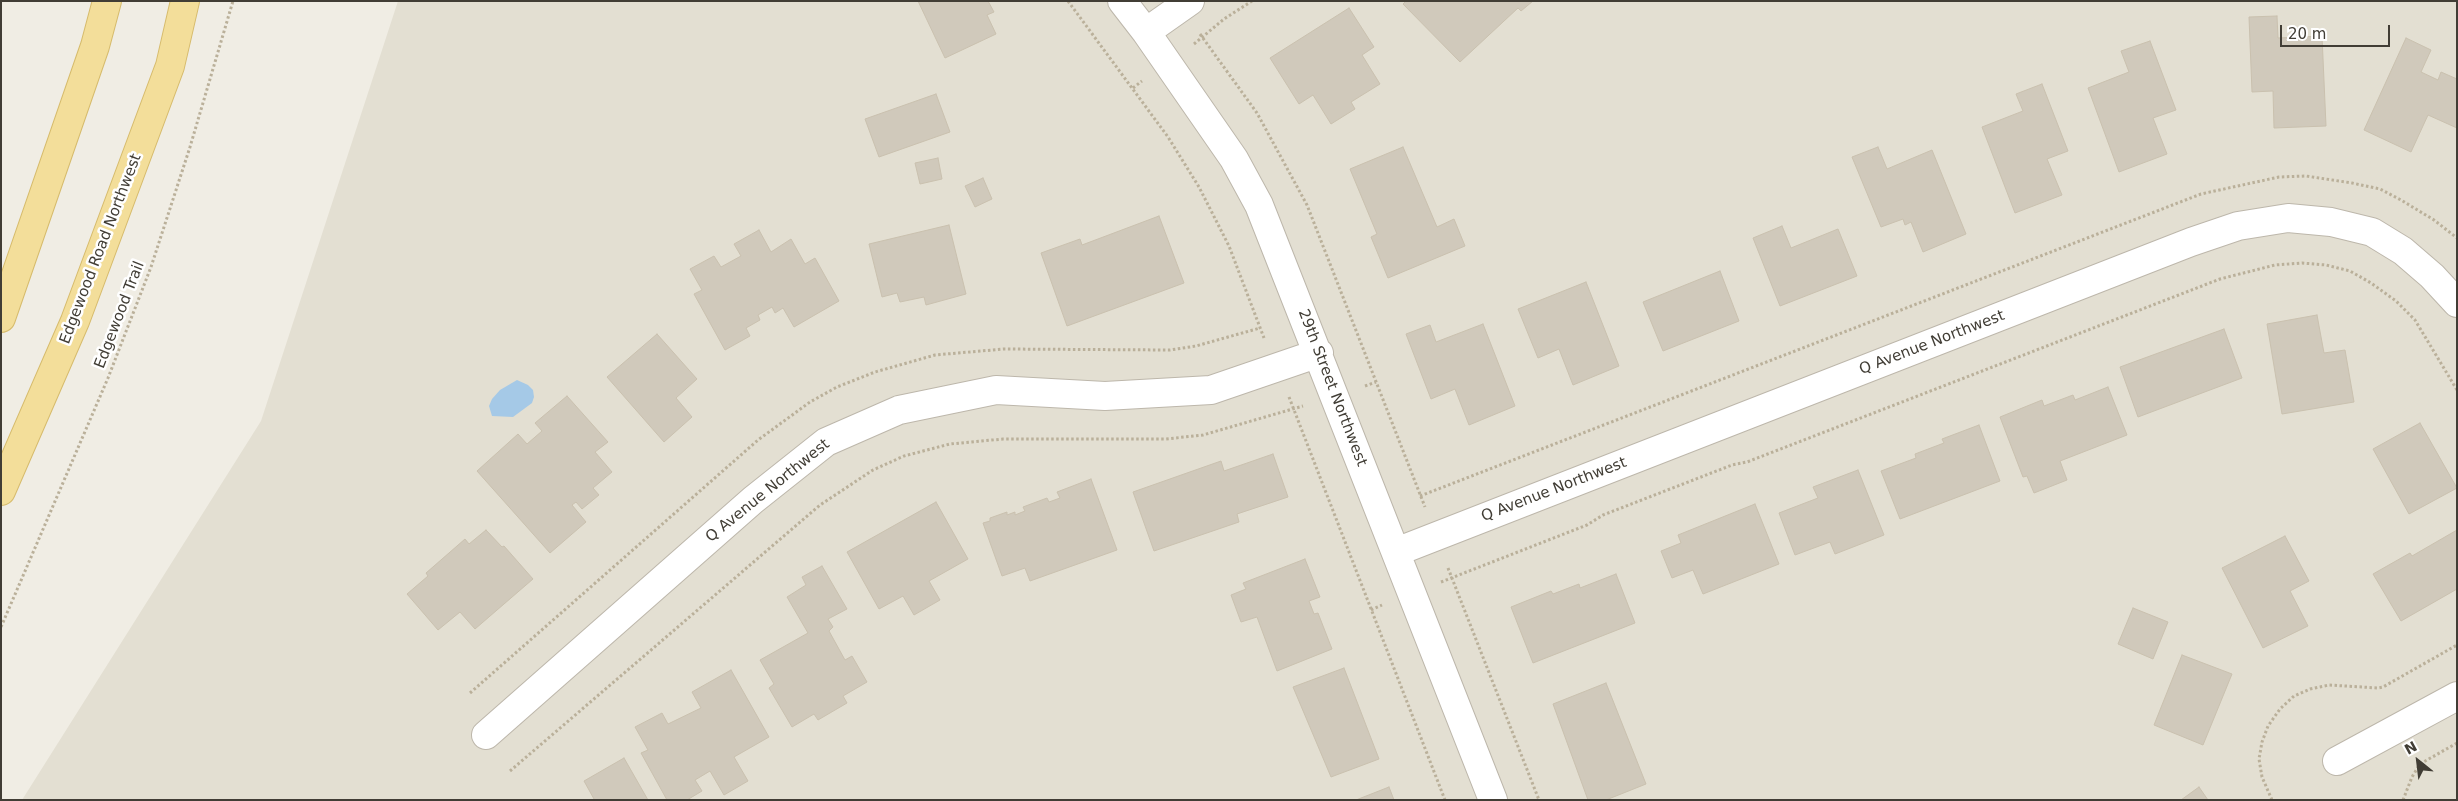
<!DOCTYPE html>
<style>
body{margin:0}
#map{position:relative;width:2458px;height:801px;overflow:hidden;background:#f0ede4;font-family:"DejaVu Sans",sans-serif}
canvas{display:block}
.frame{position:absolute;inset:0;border:2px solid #413d35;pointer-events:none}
.north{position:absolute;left:2393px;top:736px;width:50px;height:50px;-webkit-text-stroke:4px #fff;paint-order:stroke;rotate:331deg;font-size:14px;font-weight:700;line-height:20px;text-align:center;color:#413d35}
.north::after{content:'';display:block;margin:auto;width:18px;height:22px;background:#413d35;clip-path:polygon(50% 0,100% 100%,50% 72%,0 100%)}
.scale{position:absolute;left:2280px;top:25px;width:110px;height:22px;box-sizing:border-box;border:2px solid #413d35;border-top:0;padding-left:6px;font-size:15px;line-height:18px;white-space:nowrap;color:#413d35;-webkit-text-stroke:4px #fff;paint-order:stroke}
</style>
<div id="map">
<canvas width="2458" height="801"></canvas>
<div class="frame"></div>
<div class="north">N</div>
<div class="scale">20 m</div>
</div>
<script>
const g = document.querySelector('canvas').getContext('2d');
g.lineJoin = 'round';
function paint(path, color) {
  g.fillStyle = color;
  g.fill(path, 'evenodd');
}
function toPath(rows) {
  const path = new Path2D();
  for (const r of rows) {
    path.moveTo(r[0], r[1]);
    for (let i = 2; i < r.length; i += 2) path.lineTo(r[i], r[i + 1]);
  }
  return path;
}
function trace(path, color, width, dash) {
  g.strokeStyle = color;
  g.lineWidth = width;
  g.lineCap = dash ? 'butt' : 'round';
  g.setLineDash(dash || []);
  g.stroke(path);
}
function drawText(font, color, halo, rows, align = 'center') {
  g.font = font + ' "DejaVu Sans",sans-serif';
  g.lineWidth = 5;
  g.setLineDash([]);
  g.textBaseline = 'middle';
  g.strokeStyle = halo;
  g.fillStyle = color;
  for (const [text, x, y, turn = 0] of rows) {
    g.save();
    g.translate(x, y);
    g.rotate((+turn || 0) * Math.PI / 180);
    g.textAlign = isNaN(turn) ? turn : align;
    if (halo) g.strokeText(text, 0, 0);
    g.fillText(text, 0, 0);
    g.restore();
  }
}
paint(toPath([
 [398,1,2457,1,2457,800,22,800,261,421]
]), '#e3dfd2');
paint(toPath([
 [517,380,528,385,533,390,534,397,532,403,513,417,492,416,489,406,492,399,500,390]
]), '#a5c9e7');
const building = toPath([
 [918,1,988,1,994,12,987,15,996,34,945,58,918,1],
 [1406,1,1533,1,1521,11,1518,8,1460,62,1403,4,1406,1],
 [1349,8,1374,47,1362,55,1380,84,1351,102,1355,109,1331,124,1313,95,1299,104,1270,58,1349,8],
 [2277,16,2278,38,2322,36,2326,126,2274,128,2273,91,2252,92,2249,17,2277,16],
 [2406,38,2431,50,2421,72,2438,80,2441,72,2457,79,2457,128,2428,115,2411,152,2364,130,2406,38],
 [2150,41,2176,110,2153,118,2167,154,2119,172,2088,88,2129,72,2121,51,2150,41],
 [2042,84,2068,151,2047,159,2062,195,2015,213,1982,127,2023,111,2016,94,2042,84],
 [936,94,950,132,879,157,865,119,936,94],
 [1403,147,1437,227,1454,219,1465,246,1388,278,1371,237,1377,234,1350,169,1403,147],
 [1878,147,1887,169,1932,150,1966,234,1923,252,1911,222,1905,225,1903,219,1881,227,1852,157,1878,147],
 [938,158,942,179,920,184,915,163,938,158],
 [983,178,992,199,975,207,965,186,983,178],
 [1159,216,1184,283,1067,326,1041,253,1080,239,1082,245,1159,216],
 [949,225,966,294,926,305,924,297,900,302,897,293,882,297,869,244,949,225],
 [1782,226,1791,248,1838,229,1857,276,1780,306,1753,238,1782,226],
 [759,230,771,252,791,239,805,264,815,258,839,301,794,327,783,308,775,313,772,307,758,315,760,320,746,328,750,336,725,350,694,294,702,290,690,269,714,256,721,267,741,256,734,244,759,230],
 [1720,271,1739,321,1663,351,1643,302,1720,271],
 [1586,282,1619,366,1573,385,1559,349,1538,358,1518,309,1586,282],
 [2317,315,2324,353,2345,350,2354,402,2282,414,2267,324,2317,315],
 [1483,324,1515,406,1469,425,1455,389,1431,399,1406,334,1430,325,1436,342,1483,324],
 [2224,329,2242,378,2138,417,2120,367,2224,329],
 [657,334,697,379,676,398,692,417,664,442,607,377,657,334],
 [2108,387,2127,435,2060,461,2067,480,2034,493,2027,476,2023,477,2000,417,2042,400,2044,406,2073,395,2075,400,2108,387],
 [567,396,608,442,595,452,612,472,593,488,599,495,582,509,576,502,572,505,586,522,550,553,477,471,518,434,527,444,542,431,535,423,567,396],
 [2420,423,2457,488,2409,514,2373,449,2420,423],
 [1979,425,2000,481,1900,519,1881,471,1916,458,1915,454,1944,443,1942,439,1979,425],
 [1273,454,1288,497,1237,514,1239,522,1154,551,1133,492,1221,461,1224,471,1273,454],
 [1858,470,1884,535,1835,554,1830,542,1795,555,1779,513,1818,498,1813,487,1858,470],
 [1091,479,1117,550,1030,581,1025,568,1002,576,983,523,990,521,990,518,1007,512,1007,515,1015,512,1015,515,1025,511,1023,507,1047,498,1049,502,1060,498,1057,492,1091,479],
 [936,502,968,559,929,581,940,600,914,615,903,596,879,609,847,552,936,502],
 [1755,504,1779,564,1703,594,1693,570,1672,578,1661,551,1681,543,1678,535,1755,504],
 [486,530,502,547,504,546,533,579,475,629,460,612,438,630,407,594,428,576,426,573,465,539,469,544,486,530],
 [2457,530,2457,589,2401,621,2373,574,2410,553,2412,556,2457,530],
 [2285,536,2309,581,2290,591,2308,626,2263,648,2222,568,2285,536],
 [1305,559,1320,597,1309,601,1314,614,1318,613,1332,649,1277,671,1257,617,1241,622,1231,595,1246,589,1243,583,1305,559],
 [822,566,847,609,828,619,833,627,829,631,845,660,852,656,867,682,843,696,847,703,818,720,814,714,792,727,769,688,774,684,760,660,808,633,787,597,806,585,802,577,822,566],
 [1616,574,1635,623,1533,663,1511,607,1551,591,1553,594,1579,584,1580,588,1616,574],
 [2133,608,2168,622,2153,659,2118,644,2133,608],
 [2182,655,2232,674,2203,745,2154,725,2182,655],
 [1344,668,1379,759,1331,777,1293,687,1344,668],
 [731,670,769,737,734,757,748,781,724,795,710,771,695,780,702,791,687,800,667,800,641,753,648,750,635,727,662,713,668,724,701,708,692,692,731,670],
 [1606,683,1646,784,1606,800,1588,800,1553,704,1606,683],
 [624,758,648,800,593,800,594,799,584,781,624,758],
 [1389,787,1394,800,1356,800,1389,787],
 [2199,787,2208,800,2181,800,2199,787]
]);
paint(building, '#d0c9bb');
trace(building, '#cac1af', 1);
const minor = toPath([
 [1122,1,1146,32,1234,159,1259,205,1493,800],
 [1146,32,1190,1],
 [1396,552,2191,242,2238,226,2288,218,2331,222,2372,232,2403,251,2432,276,2457,303],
 [486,735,753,500,826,442,899,410,996,390,1105,396,1211,390,1319,353],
 [2337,761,2457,696]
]);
const primary = toPath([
 [1,318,95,46,107,1],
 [1,491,75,321,170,66,185,1]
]);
trace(minor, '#bdb7ab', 30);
trace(primary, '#d6bb6c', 30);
trace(toPath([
 [1068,1,1168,137,1199,187,1229,246,1264,338],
 [1200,34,1257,113,1307,205,1425,507],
 [1194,44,1224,19,1252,1],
 [1133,88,1142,81],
 [1365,386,1376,382],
 [1289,397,1445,800],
 [1420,496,2201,194,2279,177,2306,176,2352,183,2380,189,2401,200,2434,220,2457,238],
 [1448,568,1539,800],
 [1441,582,1587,525,1603,515,1732,465,1747,462,2220,279,2275,265,2302,263,2326,265,2350,271,2371,283,2396,301,2415,320,2457,390],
 [1371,610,1382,605],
 [1,627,108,378,151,267,190,147,233,1],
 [470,693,758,440,810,402,837,387,875,372,935,355,1004,349,1170,350,1196,346,1260,328],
 [510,771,820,505,873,470,904,456,950,444,1003,439,1166,439,1203,435,1303,406],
 [2272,800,2262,777,2259,759,2262,742,2268,726,2280,709,2294,696,2310,689,2329,685,2378,688,2383,687,2457,645],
 [2403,800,2412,777,2420,764,2457,743]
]), '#bab09a', 3, [2.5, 2.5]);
trace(minor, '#fff', 28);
trace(primary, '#f3de9a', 28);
drawText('15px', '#413d35', '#fff', [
 ["Edgewood Road Northwest",101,249,-69],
 ["Edgewood Trail",120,315,-69],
 ["Q Avenue Northwest",1932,343,-21],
 ["29th Street Northwest",1332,388,69],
 ["Q Avenue Northwest",1554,490,-21],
 ["Q Avenue Northwest",768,491,-39]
]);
</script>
